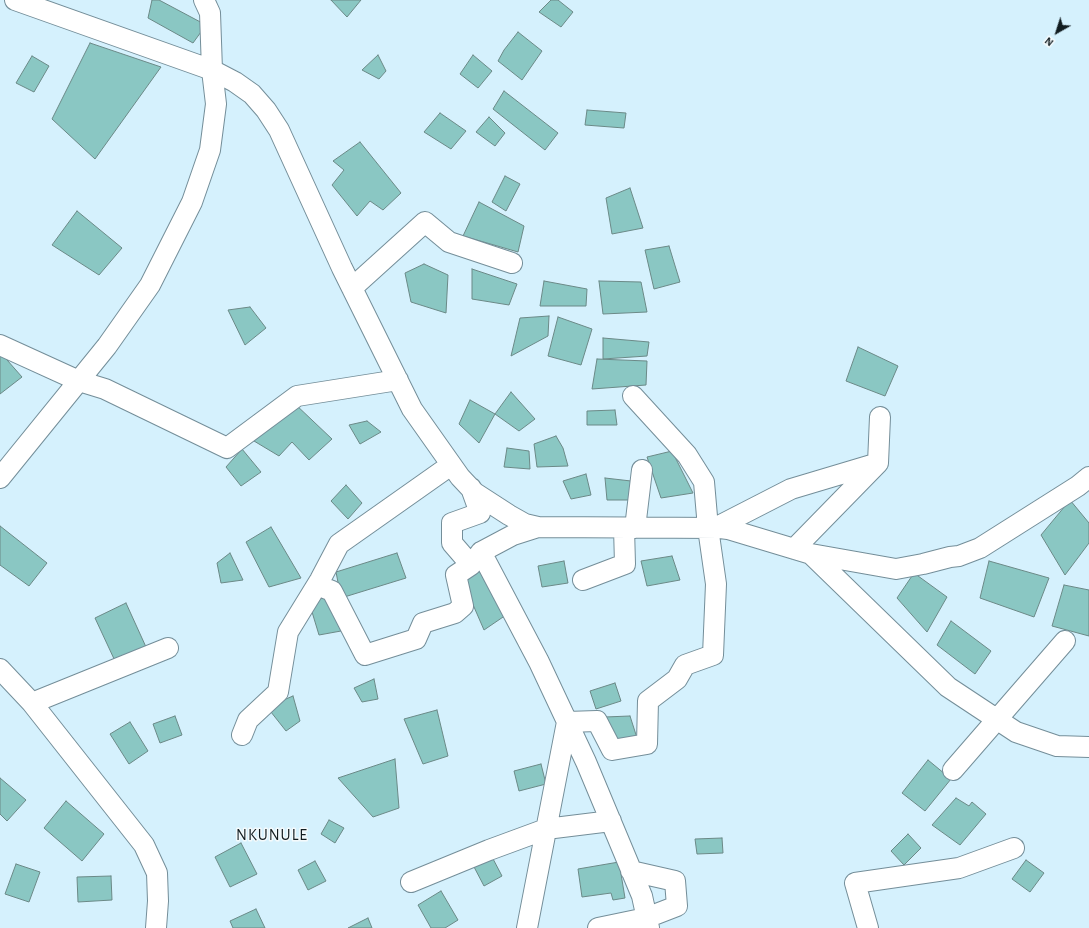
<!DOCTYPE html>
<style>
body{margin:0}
#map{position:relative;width:1089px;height:928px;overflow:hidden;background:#d5f1fd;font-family:"Alegreya Sans",sans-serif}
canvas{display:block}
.north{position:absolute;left:1037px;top:12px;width:40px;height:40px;-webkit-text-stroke:3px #f4fafc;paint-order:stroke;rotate:219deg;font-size:11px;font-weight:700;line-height:16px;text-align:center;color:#111c20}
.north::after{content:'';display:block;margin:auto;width:14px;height:18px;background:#111c20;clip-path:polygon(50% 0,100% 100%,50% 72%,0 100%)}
</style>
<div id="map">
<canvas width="1089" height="928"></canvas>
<div class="north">N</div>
</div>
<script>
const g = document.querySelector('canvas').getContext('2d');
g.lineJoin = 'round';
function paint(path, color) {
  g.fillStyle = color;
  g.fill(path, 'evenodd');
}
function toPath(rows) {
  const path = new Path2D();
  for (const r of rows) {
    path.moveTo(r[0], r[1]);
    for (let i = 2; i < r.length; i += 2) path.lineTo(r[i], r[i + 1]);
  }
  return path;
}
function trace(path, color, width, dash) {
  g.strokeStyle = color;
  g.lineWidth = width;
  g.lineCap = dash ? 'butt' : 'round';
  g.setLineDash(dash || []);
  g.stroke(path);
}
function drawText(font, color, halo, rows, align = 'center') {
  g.font = font + ' "Alegreya Sans",sans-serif';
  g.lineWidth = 3;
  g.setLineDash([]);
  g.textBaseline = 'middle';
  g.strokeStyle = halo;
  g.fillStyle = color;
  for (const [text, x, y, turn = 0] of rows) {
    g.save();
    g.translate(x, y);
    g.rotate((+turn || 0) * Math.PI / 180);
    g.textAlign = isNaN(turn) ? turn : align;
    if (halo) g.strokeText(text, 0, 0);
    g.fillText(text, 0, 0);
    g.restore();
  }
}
const building = toPath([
 [152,0,159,0,206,25,193,43,148,18,152,0],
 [331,0,361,0,347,17,331,0],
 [551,0,558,0,573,12,561,27,539,12,551,0],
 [518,32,542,51,522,80,498,61,504,50,518,32],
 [90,43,161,67,95,159,52,119,90,43],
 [378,55,386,71,379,79,362,70,378,55],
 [473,55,492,71,478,88,460,74,473,55],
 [32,56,49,66,34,92,16,83,32,56],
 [504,91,558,133,545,150,493,109,504,91],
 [587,110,626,113,624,128,585,125,587,110],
 [440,113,466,131,451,149,424,132,440,113],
 [489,117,505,133,495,146,476,132,489,117],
 [360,142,401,193,383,210,370,201,357,216,332,185,344,170,333,161,360,142],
 [505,176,520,184,506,211,492,202,505,176],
 [630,188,643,228,612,234,606,198,630,188],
 [479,202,524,226,518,252,463,236,479,202],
 [77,211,122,248,99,275,52,245,77,211],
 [669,246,680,282,654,289,645,250,669,246],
 [424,264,448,275,446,313,411,302,405,273,424,264],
 [472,269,517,284,509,305,472,299,472,269],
 [544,281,587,289,586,306,540,306,544,281],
 [599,281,641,282,647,312,603,314,599,281],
 [250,307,266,328,245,345,228,310,250,307],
 [549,316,548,336,511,356,520,318,549,316],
 [558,317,592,329,581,365,548,356,558,317],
 [603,338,649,342,647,356,603,359,603,338],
 [858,347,898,366,885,396,846,381,858,347],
 [0,352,22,377,0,394,0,352],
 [597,359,647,361,646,385,592,389,597,359],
 [511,392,535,419,519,431,495,414,511,392],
 [470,400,495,414,479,443,459,424,470,400],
 [294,403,332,439,309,460,292,442,279,456,254,441,294,403],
 [615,410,617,425,587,425,587,411,615,410],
 [367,421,381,432,360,444,349,425,367,421],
 [556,436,563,448,568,466,537,467,534,444,556,436],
 [507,448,529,451,530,469,504,467,507,448],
 [242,449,261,472,241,486,226,467,242,449],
 [672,451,693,493,661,498,647,457,672,451],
 [586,474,591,495,571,499,563,481,586,474],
 [605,478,631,481,636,500,607,500,605,478],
 [346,485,362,503,348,519,331,501,346,485],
 [1070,500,1089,523,1089,543,1065,575,1041,535,1070,500],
 [0,526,47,563,29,586,0,565,0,526],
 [271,527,301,578,269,587,246,542,271,527],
 [230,553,243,580,221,583,217,563,230,553],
 [397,553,406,578,341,598,336,572,397,553],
 [672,556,680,580,647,586,641,561,672,556],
 [564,561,568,583,542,587,538,566,564,561],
 [989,561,1049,578,1034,617,980,598,989,561],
 [481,569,506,615,484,630,461,577,481,569],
 [914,573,947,597,927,632,897,598,914,573],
 [1064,585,1089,590,1089,636,1052,626,1064,585],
 [329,596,341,631,319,635,309,602,329,596],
 [126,603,146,647,115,661,95,618,126,603],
 [951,621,991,651,975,674,937,645,951,621],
 [374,679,378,699,362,702,354,688,374,679],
 [615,683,621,701,596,709,590,691,615,683],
 [293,696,300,721,286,731,267,707,293,696],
 [437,710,448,756,423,764,404,719,437,710],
 [175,716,182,735,160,743,153,724,175,716],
 [630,716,638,741,613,743,605,717,630,716],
 [130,722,148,751,129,764,110,734,130,722],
 [395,759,399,808,373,817,338,778,395,759],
 [928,760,951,779,925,811,902,793,928,760],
 [541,764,546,784,519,791,514,771,541,764],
 [0,778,26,800,7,821,0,814,0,778],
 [956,798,969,806,972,802,986,814,960,845,932,825,956,798],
 [66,801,104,834,82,861,44,828,66,801],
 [329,820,344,828,335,843,321,834,329,820],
 [908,834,921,848,904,865,891,851,908,834],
 [722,838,723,853,697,854,695,839,722,838],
 [241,843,257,874,230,887,215,857,241,843],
 [491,855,502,876,484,886,473,865,491,855],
 [1026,860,1044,873,1030,892,1012,879,1026,860],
 [315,861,326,881,308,890,298,870,315,861],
 [619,862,625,898,613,900,611,893,582,897,578,869,619,862],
 [16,864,40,872,29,902,5,894,16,864],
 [111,876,112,900,78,902,77,877,111,876],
 [441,891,458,920,445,928,431,928,418,905,441,891],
 [256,909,265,928,233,928,230,921,256,909],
 [368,918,372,928,348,928,368,918]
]);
paint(building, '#8ac7c3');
trace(building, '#6b8987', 1);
const street = toPath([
 [15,0,212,70,235,82,252,94,266,110,279,130,342,268,412,409,460,477,475,493,509,515,525,524,538,527,720,528,728,529,811,554,948,687,1016,732,1057,746,1089,747],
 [352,288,425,222,449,242,512,263],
 [0,345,79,381,105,389,227,448,297,396,398,380],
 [0,478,107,346,150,285,192,202,210,150,216,104,212,70,210,13,204,0],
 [471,488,480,513,452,523,452,543,471,565],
 [538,527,513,535,481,552,539,662,586,762,642,896,649,928],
 [635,528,642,470],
 [715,528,791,489,878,463],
 [794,549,878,463,880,417],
 [811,554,896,569,923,564,950,557,959,556,980,548,1078,486,1089,477],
 [583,580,625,564,624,528],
 [317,585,332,591,365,655,416,639,423,623,455,613,463,606,456,575,471,565,481,552],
 [0,669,32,703,144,845,157,873,158,901,156,928],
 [32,703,168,648],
 [242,735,248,720,278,692,288,632,320,580,339,544,451,465],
 [953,770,1065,641],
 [411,882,489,850,546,829,611,821],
 [527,928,567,722,597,721,612,750,647,744,648,701,677,679,685,665,713,655,716,584,708,528,704,482,687,455,633,396],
 [598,928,646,918,677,906,675,881,631,871],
 [868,928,855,883,959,868,1014,848]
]);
trace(street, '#748e99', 22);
trace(street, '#fff', 20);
g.letterSpacing = '1px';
drawText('16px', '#111c20', '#f4fafc', [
 ["NKUNULE",272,835]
]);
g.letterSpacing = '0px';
</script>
